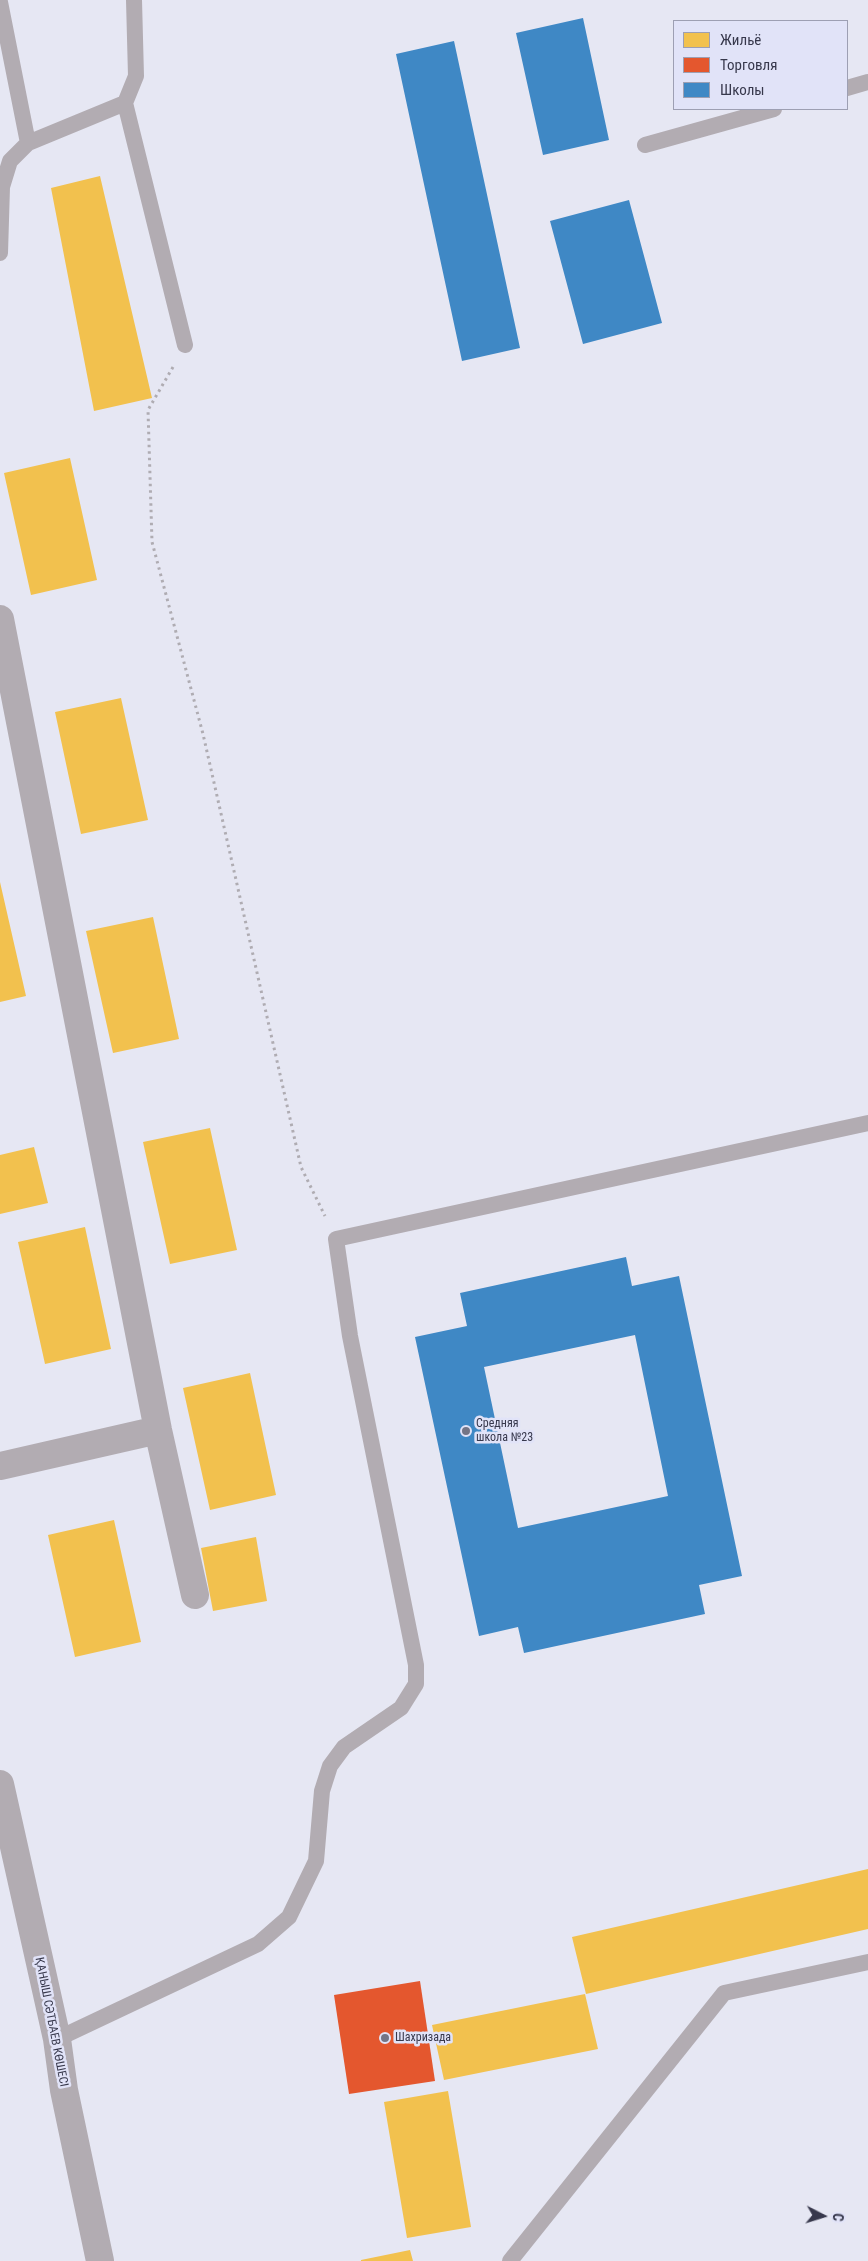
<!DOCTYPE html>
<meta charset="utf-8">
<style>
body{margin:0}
#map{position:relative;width:868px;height:2261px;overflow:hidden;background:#e6e7f3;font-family:"Roboto Condensed",sans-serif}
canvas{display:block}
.legend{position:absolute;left:673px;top:20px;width:175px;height:90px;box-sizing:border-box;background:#e1e3f8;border:1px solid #9d9fb3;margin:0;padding:6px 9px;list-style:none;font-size:15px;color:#37384c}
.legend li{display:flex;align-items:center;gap:10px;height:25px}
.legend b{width:25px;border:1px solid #9d9fb3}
.north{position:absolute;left:798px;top:2191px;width:50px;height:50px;-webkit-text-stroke:4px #e1e3f8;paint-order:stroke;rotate:95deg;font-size:14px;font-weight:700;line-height:20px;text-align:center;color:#37384c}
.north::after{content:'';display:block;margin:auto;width:18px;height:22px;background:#37384c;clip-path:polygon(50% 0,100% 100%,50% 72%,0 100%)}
</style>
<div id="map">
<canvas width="868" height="2261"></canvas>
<ul class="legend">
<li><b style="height:14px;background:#f2c14e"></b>Жильё</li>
<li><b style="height:14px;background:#e4572e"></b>Торговля</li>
<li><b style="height:14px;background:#3f88c5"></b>Школы</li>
</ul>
<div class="north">С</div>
</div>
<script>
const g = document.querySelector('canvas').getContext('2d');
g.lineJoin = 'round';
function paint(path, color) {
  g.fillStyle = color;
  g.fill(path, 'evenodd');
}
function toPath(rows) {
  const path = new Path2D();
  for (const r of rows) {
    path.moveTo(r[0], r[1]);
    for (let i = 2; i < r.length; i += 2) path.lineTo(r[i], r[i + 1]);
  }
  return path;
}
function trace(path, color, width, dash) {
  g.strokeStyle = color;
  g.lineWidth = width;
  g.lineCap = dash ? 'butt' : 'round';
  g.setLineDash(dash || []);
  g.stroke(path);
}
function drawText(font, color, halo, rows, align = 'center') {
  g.font = font + ' "Roboto Condensed",sans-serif';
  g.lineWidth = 5;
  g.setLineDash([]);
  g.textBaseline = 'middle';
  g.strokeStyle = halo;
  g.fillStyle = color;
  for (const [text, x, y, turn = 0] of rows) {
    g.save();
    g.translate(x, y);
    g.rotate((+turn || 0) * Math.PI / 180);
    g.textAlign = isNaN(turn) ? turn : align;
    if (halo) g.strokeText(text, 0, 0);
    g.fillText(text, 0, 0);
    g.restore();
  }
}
paint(toPath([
 [100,176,152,398,94,411,51,188],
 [70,458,97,580,31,595,4,473],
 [121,698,148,820,81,834,55,712],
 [0,882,26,996,0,1002],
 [153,917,179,1039,113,1053,86,931],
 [210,1128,237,1250,170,1264,143,1142],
 [34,1147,48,1203,0,1214,0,1155],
 [85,1227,111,1349,45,1364,18,1242],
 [250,1373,276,1495,210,1510,183,1388],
 [114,1520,141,1642,75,1657,48,1535],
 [256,1537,267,1601,213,1611,201,1548],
 [868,1869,868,1929,586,1994,572,1937],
 [585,1994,598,2049,444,2080,432,2025],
 [448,2091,471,2227,407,2238,384,2102],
 [410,2250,413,2261,361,2261,361,2260]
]), '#f2c14e');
paint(toPath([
 [420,1981,435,2081,349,2094,334,1995]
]), '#e4572e');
paint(toPath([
 [583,18,609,140,543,155,516,33],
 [454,41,520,348,462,361,396,54],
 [629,200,662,323,583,344,550,221],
 [626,1257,632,1286,679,1276,742,1576,699,1585,705,1614,524,1653,518,1627,479,1636,415,1337,467,1326,460,1293],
 [635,1335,668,1496,518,1528,484,1367]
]), '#3f88c5');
trace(toPath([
 [173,367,148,410,152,542,203,734,301,1167,325,1216]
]), '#afacb2', 3, [2.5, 4]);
trace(toPath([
 [0,2,28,143],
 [847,88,868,82],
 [125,103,185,345],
 [645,145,774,109],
 [0,253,2,187,10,161,28,143,125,103,136,76,134,0],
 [57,2039,258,1944,289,1917,316,1861,322,1791,330,1766,344,1747,401,1708,416,1684,416,1665,350,1336,336,1239,868,1123],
 [510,2261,724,1993,868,1962]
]), '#b2acb2', 16);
trace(toPath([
 [0,619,158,1430,195,1595],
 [0,1466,158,1430],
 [0,1784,57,2039,64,2090,100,2261]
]), '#b2acb2', 28);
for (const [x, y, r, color] of [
 [466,1431,5,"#747586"],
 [385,2038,5,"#747586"]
]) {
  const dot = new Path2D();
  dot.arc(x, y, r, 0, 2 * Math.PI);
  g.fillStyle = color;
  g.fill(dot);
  trace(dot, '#e1e3f8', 2);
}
drawText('12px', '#37384c', '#e1e3f8', [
 ["Средняя",476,1424],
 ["школа №23",476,1438],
 ["Шахризада",395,2038]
], 'left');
drawText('12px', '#37384c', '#e1e3f8', [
 ["ҚАНЫШ СӘТБАЕВ КӨШЕСІ",51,2022,79]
]);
</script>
